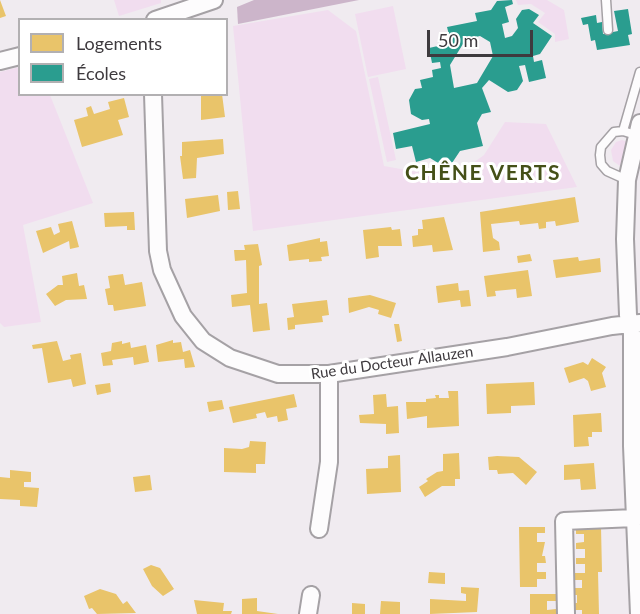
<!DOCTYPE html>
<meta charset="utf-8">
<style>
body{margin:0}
#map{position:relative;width:640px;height:614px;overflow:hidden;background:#f0ebf0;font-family:Lato,sans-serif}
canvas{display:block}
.legend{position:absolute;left:18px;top:18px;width:210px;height:78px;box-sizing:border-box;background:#fff;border:2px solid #b2b0b2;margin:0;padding:8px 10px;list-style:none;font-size:18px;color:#3e3a3e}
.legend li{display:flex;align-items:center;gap:12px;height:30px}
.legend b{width:30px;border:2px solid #b2b0b2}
.scale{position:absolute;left:427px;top:30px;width:106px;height:27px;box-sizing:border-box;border:3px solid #3e3a3e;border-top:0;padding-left:8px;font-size:18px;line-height:21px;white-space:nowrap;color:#3e3a3e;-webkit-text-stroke:4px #fff;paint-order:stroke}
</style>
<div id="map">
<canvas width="640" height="614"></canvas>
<ul class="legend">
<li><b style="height:16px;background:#e9c46a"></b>Logements</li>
<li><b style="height:16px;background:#2a9d8f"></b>Écoles</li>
</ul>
<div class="scale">50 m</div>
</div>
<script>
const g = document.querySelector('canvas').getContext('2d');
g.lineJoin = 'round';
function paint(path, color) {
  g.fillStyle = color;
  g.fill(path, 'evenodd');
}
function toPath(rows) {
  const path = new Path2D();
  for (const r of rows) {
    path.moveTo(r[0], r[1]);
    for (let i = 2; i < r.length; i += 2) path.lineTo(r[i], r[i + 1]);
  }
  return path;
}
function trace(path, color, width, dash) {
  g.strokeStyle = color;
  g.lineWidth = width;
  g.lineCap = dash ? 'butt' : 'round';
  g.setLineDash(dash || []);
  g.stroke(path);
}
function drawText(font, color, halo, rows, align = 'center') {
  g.font = font + ' Lato,sans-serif';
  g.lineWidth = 6;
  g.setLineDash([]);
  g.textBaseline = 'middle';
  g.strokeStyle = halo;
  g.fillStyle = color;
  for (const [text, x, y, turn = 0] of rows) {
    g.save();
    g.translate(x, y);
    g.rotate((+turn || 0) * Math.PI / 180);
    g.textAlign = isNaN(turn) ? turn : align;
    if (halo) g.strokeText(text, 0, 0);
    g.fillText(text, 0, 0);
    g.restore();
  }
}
paint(toPath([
 [114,0,161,0,161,3,119,16],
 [516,0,547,0,564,10,569,39,555,42,555,34,538,22,545,13,531,4,518,5],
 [393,6,406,69,368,77,355,14],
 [328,10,356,31,384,166,434,175,462,171,484,155,505,122,546,124,577,187,253,231,233,26],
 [19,67,20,94,50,95,93,203,23,225,41,322,4,327,0,323,0,72],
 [378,77,396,160,387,162,369,79],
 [622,140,628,142,620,166,613,161,611,150,616,142]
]), '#f1ddef');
paint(toPath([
 [254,0,359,0,238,24,237,7]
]), '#ccb5ca');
paint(toPath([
 [0,0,6,16,0,18],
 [201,94,222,94,225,117,201,120],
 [124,98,129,117,118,120,123,135,82,147,74,120,88,116,86,108,91,106,94,114,110,109,108,102],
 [223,139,224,154,197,158,196,178,183,179,180,156,182,156,182,142],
 [238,191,240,209,228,210,227,192],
 [218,195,220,211,187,218,185,199],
 [575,197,579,222,556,226,555,221,546,222,546,228,539,229,538,223,520,225,519,221,491,224,493,238,499,242,500,250,483,252,480,212],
 [134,212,135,230,127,230,127,226,105,227,104,213],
 [444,217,453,250,433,252,432,245,413,247,412,236,418,235,418,229,423,229,422,220],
 [72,221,79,247,70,249,69,241,43,253,36,231,51,227,54,235,60,232,58,224],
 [391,227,392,230,400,229,402,246,378,246,379,257,366,259,363,230],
 [320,238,320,242,327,241,329,256,321,257,322,261,309,262,309,259,289,261,287,245],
 [258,244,262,265,259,266,259,304,267,303,270,330,253,332,250,305,232,307,231,295,247,293,246,260,235,261,234,250,245,250,244,245],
 [530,254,532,261,518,263,517,256],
 [578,257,579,261,600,258,601,272,556,278,553,260],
 [528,270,532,296,517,298,516,289,495,291,496,296,487,297,484,276],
 [77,273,79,286,84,285,87,299,66,300,55,306,46,294,58,285,63,285,62,276],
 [123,274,125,285,142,282,146,306,114,311,113,305,108,305,105,289,110,288,108,276],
 [458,283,459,291,469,290,471,306,461,307,460,300,438,303,436,286],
 [370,295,396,303,391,318,378,314,379,310,369,307,349,313,348,298],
 [327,300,329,315,322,316,323,322,295,325,295,329,288,330,287,318,294,317,292,304],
 [394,324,399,324,402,341,397,342],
 [173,340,173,343,181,342,183,352,190,350,195,367,185,368,184,359,158,362,156,345],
 [57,341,63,361,71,359,70,355,81,353,86,384,73,387,71,379,48,383,42,348,33,349,32,345],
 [122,341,122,344,130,342,131,348,146,345,149,362,134,365,133,357,112,360,113,365,103,366,101,353,111,351,112,343],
 [592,358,606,367,602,373,606,387,591,391,588,381,584,378,569,383,564,368,583,362,588,365],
 [534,382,535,405,511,406,511,413,487,414,486,384],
 [110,383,111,392,97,395,95,385],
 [448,391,458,391,459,426,427,428,427,416,407,419,406,402,426,402,426,399,436,398,435,395,439,395,439,398,449,398],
 [294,394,297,407,286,409,288,420,278,422,277,416,267,418,265,412,256,414,257,418,233,423,229,407],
 [386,394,387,407,398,406,399,433,386,434,386,424,360,423,359,415,374,414,373,395],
 [222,400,224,409,209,412,207,402],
 [601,413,602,432,592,432,592,437,588,437,589,446,574,447,573,415],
 [250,441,266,442,265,464,256,464,256,473,224,472,224,448,242,449,249,447],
 [459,453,460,479,455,479,455,486,442,486,425,497,419,487,428,481,426,479,437,472,443,471,443,454],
 [400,455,401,492,367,494,366,469,388,468,388,456],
 [497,456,519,457,537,472,526,485,513,473,498,474,497,470,489,470,488,457],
 [594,463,596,489,581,490,580,479,564,480,564,465],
 [10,470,31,472,31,482,24,482,24,487,39,488,37,507,20,506,20,500,0,499,0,477,10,478],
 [150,475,152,490,135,492,133,477],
 [519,527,545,527,545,533,537,533,537,542,545,542,542,556,545,556,546,563,537,563,537,572,546,572,546,579,537,579,537,587,520,587],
 [601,527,602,572,598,572,599,614,582,614,582,610,573,610,573,603,577,603,577,595,573,595,573,588,582,588,582,580,573,580,573,573,585,573,585,564,576,564,576,558,585,558,585,549,576,549,576,543,584,542,584,534,576,534,576,528],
 [151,565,160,568,174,589,163,596,152,586,143,569],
 [429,572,445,573,445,584,428,583],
 [461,587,479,588,477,612,430,614,430,599,466,601,466,594,461,593],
 [100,589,116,594,123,604,127,601,136,613,97,614,92,608,89,609,84,596],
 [530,594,556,594,556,601,547,601,547,610,556,609,556,614,530,614],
 [257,598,257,611,278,614,242,614,242,599],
 [194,600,224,603,223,611,232,611,231,614,197,614],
 [381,601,400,602,400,614,380,614],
 [352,603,365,604,365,614,352,614]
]), '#e9c46a');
paint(toPath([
 [512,0,513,4,505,7,509,22,502,24,505,38,512,36,518,28,516,19,522,10,529,9,539,15,533,23,552,36,540,54,533,56,534,62,542,60,546,78,529,82,525,65,519,66,523,81,517,90,508,92,489,80,482,88,491,112,482,114,477,123,483,146,460,151,448,169,430,158,416,162,412,146,396,149,393,133,430,124,429,119,422,120,411,114,409,100,415,89,422,88,420,80,433,77,432,70,441,68,440,62,432,63,429,48,451,43,447,27,477,21,475,13,491,10,497,1],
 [480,36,490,42,493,56,477,83,454,88,450,65,466,39],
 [628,9,632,34,628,35,630,45,597,50,595,40,591,41,588,24,583,25,581,18,596,15,597,23,602,22,603,34,618,31,614,11]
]), '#2a9d8f');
const lane = toPath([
 [606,0,608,30],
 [623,131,640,72],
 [627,180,607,171,601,164,600,155,601,147,614,132,623,131,636,135]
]);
const street = toPath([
 [155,20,214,0],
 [0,61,20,56],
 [153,94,158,251,162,270,183,316,203,341,230,358,278,374,329,374,507,347,612,326,640,323],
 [319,529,329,462,329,374],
 [308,614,311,595],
 [566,614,564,521,635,518],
 [639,614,632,446,632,333,628,315,625,239,627,180,640,123]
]);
trace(lane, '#a5a1a5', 11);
trace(street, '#a5a1a5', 20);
trace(lane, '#fdfcfd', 8);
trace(street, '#fdfcfd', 16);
drawText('15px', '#3e3a3e', '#fff', [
 ["Rue du Docteur Allauzen",392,363,-8]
]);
g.letterSpacing = '1.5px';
drawText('bold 21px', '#455018', '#fff', [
 ["CHÊNE VERTS",483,173]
]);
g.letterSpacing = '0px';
</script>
